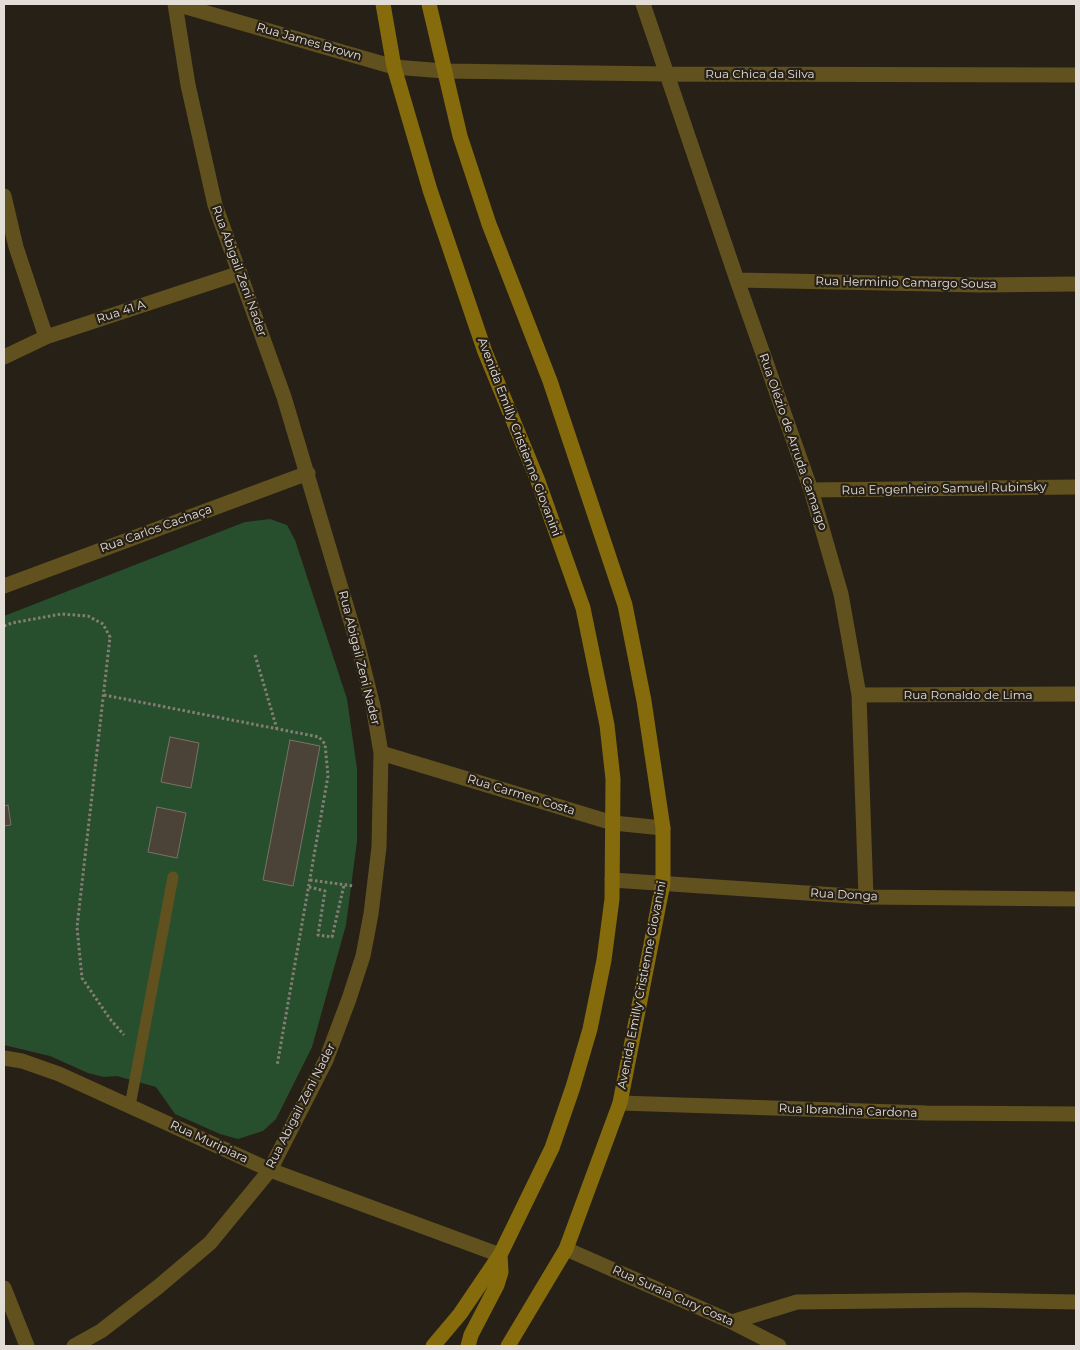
<!DOCTYPE html>
<meta charset="utf-8">
<style>
body{margin:0}
#map{position:relative;width:1080px;height:1350px;overflow:hidden;background:#272016;font-family:Montserrat,sans-serif}
canvas{display:block}
.frame{position:absolute;inset:0;border:5px solid #e3ddd7;pointer-events:none}
</style>
<div id="map">
<canvas width="1080" height="1350"></canvas>
<div class="frame"></div>
</div>
<script>
const g = document.querySelector('canvas').getContext('2d');
g.lineJoin = 'round';
function paint(path, color) {
  g.fillStyle = color;
  g.fill(path, 'evenodd');
}
function toPath(rows) {
  const path = new Path2D();
  for (const r of rows) {
    path.moveTo(r[0], r[1]);
    for (let i = 2; i < r.length; i += 2) path.lineTo(r[i], r[i + 1]);
  }
  return path;
}
function trace(path, color, width, dash) {
  g.strokeStyle = color;
  g.lineWidth = width;
  g.lineCap = dash ? 'butt' : 'round';
  g.setLineDash(dash || []);
  g.stroke(path);
}
function drawText(font, color, halo, rows, align = 'center') {
  g.font = font + ' Montserrat,sans-serif';
  g.lineWidth = 4.5;
  g.setLineDash([]);
  g.textBaseline = 'middle';
  g.strokeStyle = halo;
  g.fillStyle = color;
  for (const [text, x, y, turn = 0] of rows) {
    g.save();
    g.translate(x, y);
    g.rotate((+turn || 0) * Math.PI / 180);
    g.textAlign = isNaN(turn) ? turn : align;
    if (halo) g.strokeText(text, 0, 0);
    g.fillText(text, 0, 0);
    g.restore();
  }
}
paint(toPath([
 [270,519,287,525,295,540,347,699,357,769,357,841,346,925,312,1047,276,1119,263,1131,238,1139,220,1134,175,1114,156,1087,117,1076,104,1077,88,1073,50,1056,4,1045,4,616,245,522]
]), '#274f2d');
const building = toPath([
 [170,737,199,743,191,788,161,782,170,737],
 [290,740,320,746,293,886,263,880,290,740],
 [8,805,11,825,4,826,4,806,8,805],
 [157,807,186,813,177,858,148,852,157,807]
]);
paint(building, '#4c4338');
trace(building, '#7b7166', 1);
trace(toPath([
 [4,626,12,623,61,614,88,616,103,624,110,637,77,927,82,978,110,1019,124,1035],
 [255,655,277,729],
 [104,695,319,737,325,744,328,776,277,1066],
 [310,880,354,886],
 [309,887,325,891,318,935,332,937,344,885]
]), '#857e76', 3, [2.5, 2.5]);
trace(toPath([
 [130,1106,173,877]
]), '#61511f', 11);
trace(toPath([
 [176,4,394,67,444,71,666,74,1076,75],
 [643,4,737,280,811,490,841,594,859,695,866,897],
 [4,196,16,247,46,337],
 [737,280,981,285,1076,284],
 [4,357,46,337,240,273],
 [811,490,1076,487],
 [4,586,308,473],
 [859,695,1076,694],
 [381,753,613,823,663,828],
 [612,880,866,897,1076,899],
 [4,1058,22,1061,59,1074,270,1170,500,1255],
 [620,1103,926,1113,1076,1114],
 [566,1249,732,1322,779,1346],
 [4,1288,27,1346],
 [732,1322,797,1302,968,1300,1076,1302],
 [74,1346,101,1331,158,1287,210,1243,270,1170,326,1060,349,999,363,956,371,914,379,847,381,753,373,706,357,642,284,397,215,205,188,85,175,4]
]), '#61511f', 15);
trace(toPath([
 [383,4,394,67,430,190,485,352,538,481,583,608,607,725,613,779,612,899,604,960,590,1029,573,1087,552,1148,500,1255,460,1314,433,1346],
 [429,4,460,136,489,224,550,381,625,605,644,701,663,828,663,883,620,1103,566,1249,508,1346],
 [468,1346,471,1335,497,1285,501,1272,500,1255]
]), '#856b0b', 15);
drawText('12px', '#e3ddd7', '#272016', [
 ["Rua James Brown",309,42,16],
 ["Rua Chica da Silva",760,74],
 ["Rua Abigail Zeni Nader",239,271,70],
 ["Rua Herminio Camargo Sousa",906,283,1],
 ["Rua 41 A",121,312,-18],
 ["Avenida Emilly Cristienne Giovanini",519,437,69],
 ["Rua Olézio de Arruda Camargo",793,442,71],
 ["Rua Engenheiro Samuel Rubinsky",944,489,-1],
 ["Rua Carlos Cachaça",156,529,-20],
 ["Rua Abigail Zeni Nader",359,658,76],
 ["Rua Ronaldo de Lima",968,695],
 ["Rua Carmen Costa",521,795,17],
 ["Rua Donga",844,895,3],
 ["Avenida Emilly Cristienne Giovanini",642,985,-79],
 ["Rua Abigail Zeni Nader",301,1106,-63],
 ["Rua Ibrandina Cardona",848,1111,2],
 ["Rua Muripiara",209,1142,25],
 ["Rua Suraia Cury Costa",673,1296,24]
]);
</script>
